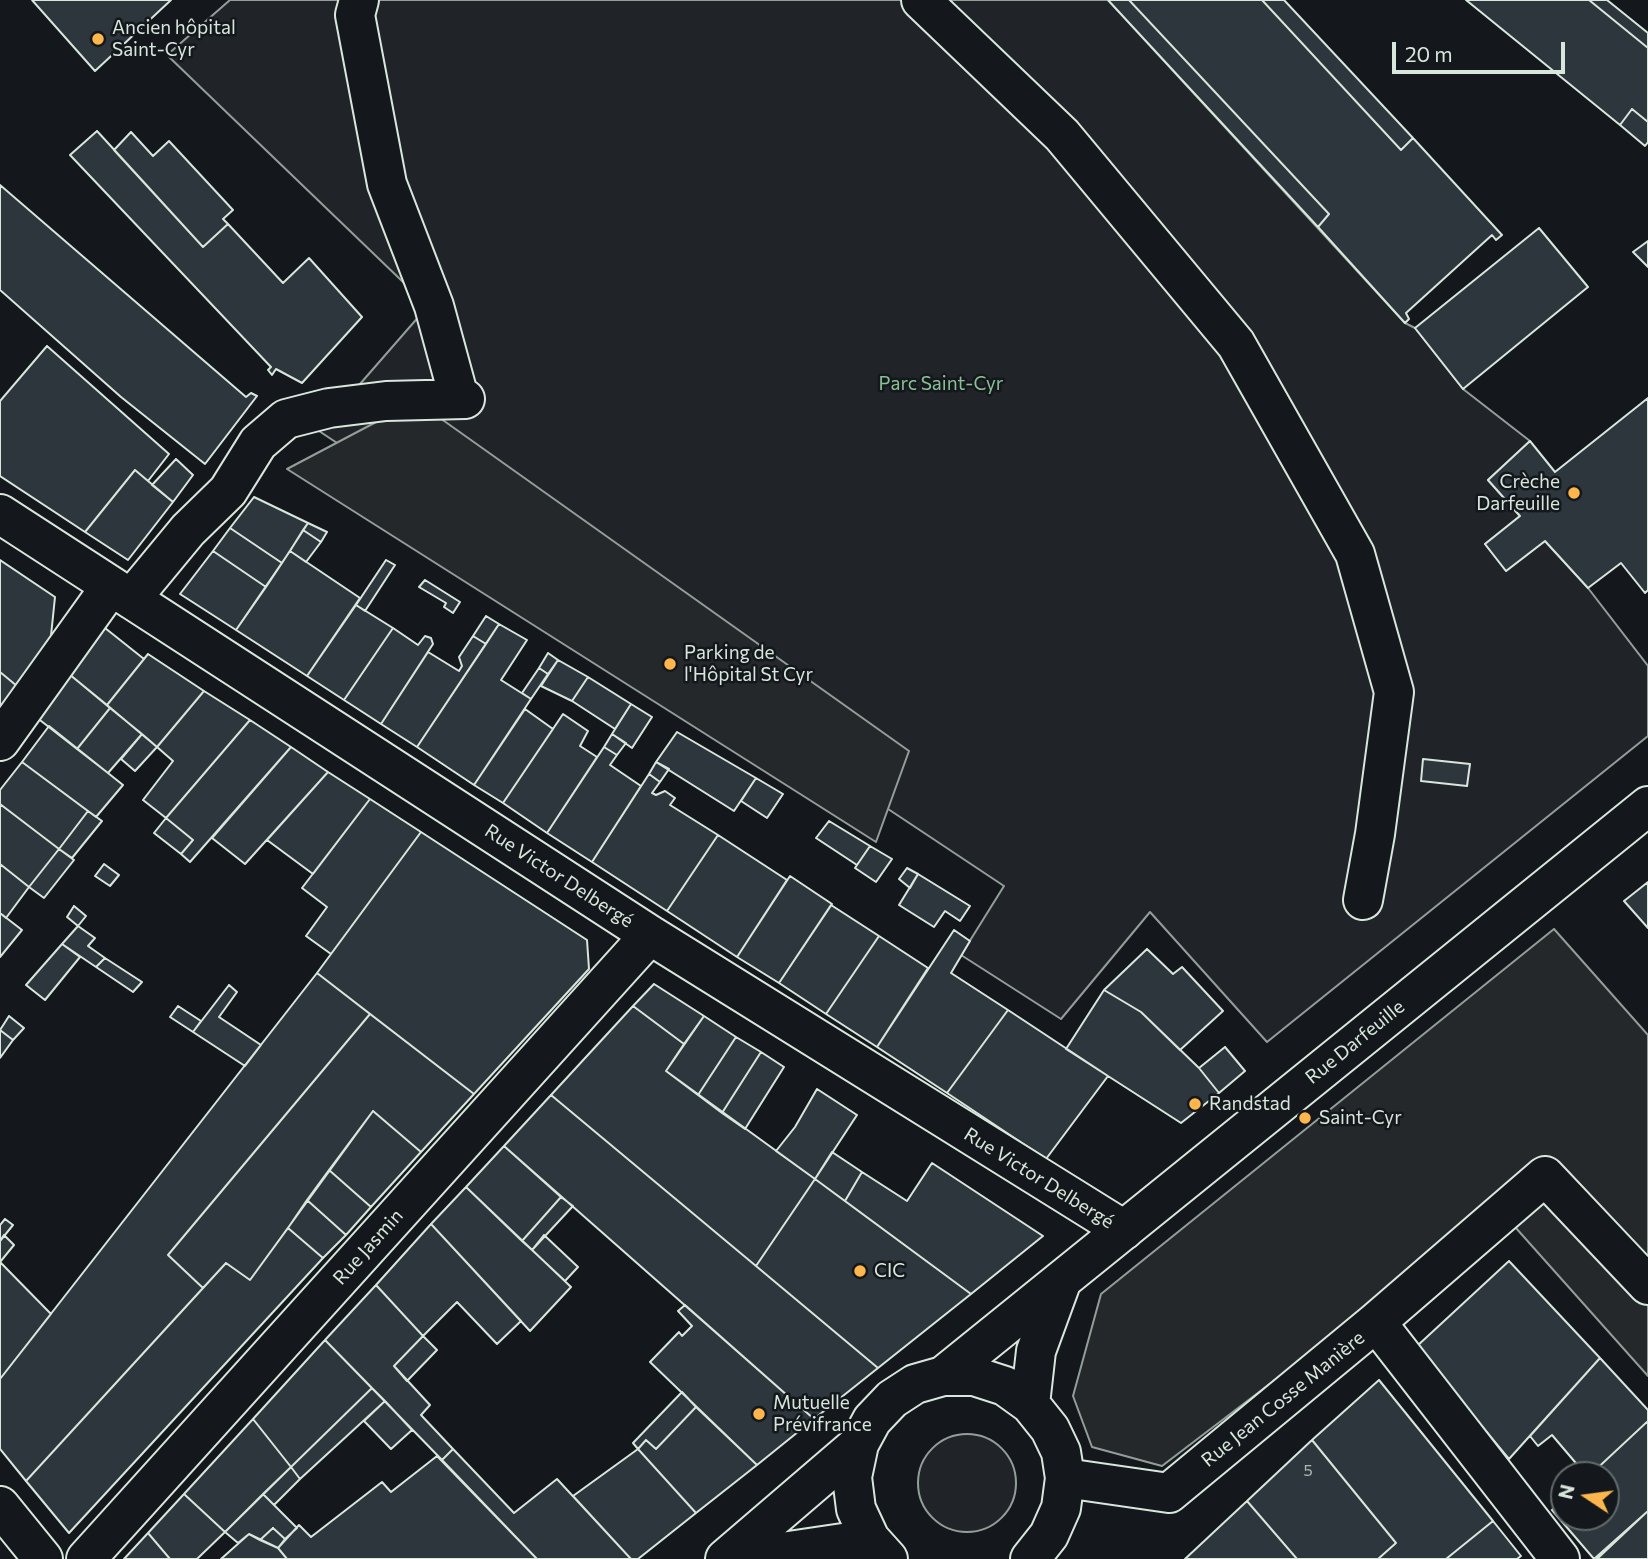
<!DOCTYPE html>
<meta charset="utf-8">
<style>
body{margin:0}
#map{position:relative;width:1648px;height:1559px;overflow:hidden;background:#14181c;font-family:Commissioner,sans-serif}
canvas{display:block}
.north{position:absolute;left:1550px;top:1461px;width:70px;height:70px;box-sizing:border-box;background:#14181c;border:2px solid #626a69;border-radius:50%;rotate:283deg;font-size:19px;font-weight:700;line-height:28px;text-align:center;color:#d8e6dc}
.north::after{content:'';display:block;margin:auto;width:24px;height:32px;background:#ffb74d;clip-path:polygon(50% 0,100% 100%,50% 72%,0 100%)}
.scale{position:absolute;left:1392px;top:42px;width:173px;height:32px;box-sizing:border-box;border:4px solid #d8e6dc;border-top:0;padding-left:9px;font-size:21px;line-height:24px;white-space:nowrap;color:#d8e6dc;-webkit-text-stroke:5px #14181c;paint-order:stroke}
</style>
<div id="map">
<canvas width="1648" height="1559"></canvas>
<div class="north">N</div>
<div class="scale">20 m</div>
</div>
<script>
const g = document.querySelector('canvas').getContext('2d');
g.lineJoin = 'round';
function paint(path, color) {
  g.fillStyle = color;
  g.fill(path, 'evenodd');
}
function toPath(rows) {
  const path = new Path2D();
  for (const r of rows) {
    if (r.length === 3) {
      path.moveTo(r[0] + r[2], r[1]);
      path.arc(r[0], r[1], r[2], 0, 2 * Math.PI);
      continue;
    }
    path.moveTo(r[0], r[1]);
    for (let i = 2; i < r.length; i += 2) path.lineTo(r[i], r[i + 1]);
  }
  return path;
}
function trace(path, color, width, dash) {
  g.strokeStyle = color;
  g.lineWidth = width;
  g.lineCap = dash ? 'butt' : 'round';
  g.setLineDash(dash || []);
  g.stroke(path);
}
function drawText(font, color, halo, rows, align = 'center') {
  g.font = font + ' Commissioner,sans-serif';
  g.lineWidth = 5;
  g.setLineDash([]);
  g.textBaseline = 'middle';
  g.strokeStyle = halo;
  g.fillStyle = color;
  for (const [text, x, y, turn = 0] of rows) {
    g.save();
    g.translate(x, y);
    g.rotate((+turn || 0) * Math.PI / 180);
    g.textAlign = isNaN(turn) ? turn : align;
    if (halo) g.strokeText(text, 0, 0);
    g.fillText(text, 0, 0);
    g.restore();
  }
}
const green = toPath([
 [230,0,1108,0,1405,323,1415,328,1463,389,1530,441,1488,480,1520,516,1485,544,1506,571,1545,541,1588,588,1648,666,1648,736,1267,1042,1150,912,1061,1019,961,955,1004,886,319,431,428,306,167,55,230,0],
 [967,1483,49]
]);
paint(green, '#202428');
trace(green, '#939e99', 2);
const parking = toPath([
 [416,401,909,751,876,842,287,469,416,401],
 [1554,929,1648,1035,1648,1376,1499,1209,1162,1466,1092,1447,1073,1396,1101,1294,1554,929]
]);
paint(parking, '#24282b');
trace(parking, '#939e99', 2);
const building = toPath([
 [32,0,171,0,95,71,32,0],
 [1108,0,1129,0,1329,214,1318,227,1108,0],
 [1129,0,1262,0,1401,150,1413,138,1502,235,1496,240,1492,235,1406,313,1409,319,1405,323,1318,227,1329,214,1129,0],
 [1262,0,1284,0,1413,138,1401,150,1262,0],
 [1466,0,1589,0,1648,48,1648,122,1632,109,1620,125,1466,0],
 [1589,0,1607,0,1648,33,1648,48,1589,0],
 [1632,109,1648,122,1648,142,1645,146,1620,125,1632,109],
 [97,131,203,247,228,224,283,283,309,258,362,317,302,383,276,369,272,375,268,370,271,367,70,155,97,131],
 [131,132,153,156,169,141,233,210,223,219,228,224,203,247,114,150,131,132],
 [0,185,246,397,251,393,257,396,205,464,121,397,0,290,0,185],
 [1539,228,1588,287,1463,389,1415,328,1539,228],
 [1648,241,1648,267,1633,252,1648,241],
 [47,346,169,454,148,481,135,470,85,532,0,476,0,401,47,346],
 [1648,398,1648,590,1645,593,1621,563,1588,588,1545,541,1506,571,1485,544,1520,516,1488,480,1530,441,1555,472,1648,398],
 [176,459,193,475,173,502,152,485,176,459],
 [135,470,173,502,128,560,85,532,135,470],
 [254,497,308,523,282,563,230,528,254,497],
 [308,523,327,532,321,542,303,530,308,523],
 [230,528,282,563,266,587,213,551,230,528],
 [303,530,321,542,306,562,290,551,303,530],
 [213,551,266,587,236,630,180,594,213,551],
 [290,551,360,598,307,676,236,630,290,551],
 [0,560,55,597,49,655,23,691,0,672,0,560],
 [386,560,395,565,365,611,356,605,386,560],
 [425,580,460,602,453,613,444,607,446,603,419,587,425,580],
 [356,605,393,628,344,700,307,676,356,605],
 [486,616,499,624,486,644,473,636,486,616],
 [499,624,527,640,501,680,531,699,474,785,417,747,499,624],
 [105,628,144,659,107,705,69,674,105,628],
 [393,628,418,645,425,636,431,638,433,644,381,724,344,700,393,628],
 [473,636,486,644,417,747,381,724,428,652,459,671,462,666,459,657,473,636],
 [548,653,558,660,548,674,539,668,548,653],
 [148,654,204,691,157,747,107,705,148,654],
 [558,660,588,677,572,701,541,686,558,660],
 [539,668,548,674,531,699,522,693,539,668],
 [0,672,23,691,0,715,0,672],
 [69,674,110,708,77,749,36,717,69,674],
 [588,677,631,704,615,729,572,701,588,677],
 [204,691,250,720,166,818,143,800,173,761,157,747,204,691],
 [631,704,652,717,632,748,612,734,631,704],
 [110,708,142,734,108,773,77,749,110,708],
 [525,709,553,729,503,803,474,785,525,709],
 [563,714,588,731,580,746,597,757,547,833,503,803,563,714],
 [250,720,291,747,190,862,181,854,193,840,166,818,250,720],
 [49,726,123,785,96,817,22,762,49,726],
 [677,732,756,778,734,811,656,762,677,732],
 [142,734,157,747,135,771,121,759,142,734],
 [612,734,626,743,617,755,604,747,612,734],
 [291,747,328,772,245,864,212,838,291,747],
 [604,747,617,755,610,765,641,786,592,862,547,833,604,747],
 [1423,759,1470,764,1467,786,1421,781,1423,759],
 [22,762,88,811,59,849,0,804,0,790,22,762],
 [656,762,669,769,660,782,649,774,656,762],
 [328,772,370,799,313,874,267,840,328,772],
 [649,774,660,782,652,793,656,795,665,791,675,798,670,805,718,835,667,911,592,862,649,774],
 [756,778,783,794,767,818,741,801,756,778],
 [370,799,421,832,331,954,306,936,327,907,302,888,370,799],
 [0,804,59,849,29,887,0,864,0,804],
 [88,811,102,821,72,858,59,849,88,811],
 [166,818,193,840,181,854,154,833,166,818],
 [829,821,870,846,857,865,816,838,829,821],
 [421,832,587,940,589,969,474,1094,317,973,421,832],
 [718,835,787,880,737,957,667,911,718,835],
 [870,846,892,859,876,882,855,868,870,846],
 [59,849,74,860,44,898,29,887,59,849],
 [0,864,29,887,6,918,0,913,0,864],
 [104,864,119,875,110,886,95,876,104,864],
 [907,868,918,874,910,888,899,879,907,868],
 [918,874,970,906,960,921,945,911,934,927,899,905,918,874],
 [790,876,832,904,779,983,737,957,790,876],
 [1648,882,1648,928,1624,901,1648,882],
 [831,905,879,936,826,1014,779,983,831,905],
 [74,906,86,916,78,926,67,917,74,906],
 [0,913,22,930,0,957,0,913],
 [78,926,95,938,88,946,105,958,96,967,62,944,78,926],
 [954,930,970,941,951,973,1008,1010,947,1093,877,1047,954,930],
 [879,936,928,968,877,1047,826,1014,879,936],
 [62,944,80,957,45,1000,26,985,62,944],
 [1147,949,1173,974,1182,967,1223,1011,1180,1050,1141,1012,1104,990,1147,949],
 [105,958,142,982,133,992,96,967,105,958],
 [317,973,370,1014,168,1255,203,1288,26,1481,0,1449,0,1379,317,973],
 [654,984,704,1016,684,1044,633,1006,654,984],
 [229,985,237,992,219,1017,261,1045,245,1066,193,1032,229,985],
 [1104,990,1141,1012,1199,1068,1219,1093,1181,1123,1066,1049,1104,990],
 [178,1006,201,1021,193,1032,170,1017,178,1006],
 [633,1006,684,1044,666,1071,815,1179,756,1266,551,1095,633,1006],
 [1008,1010,1108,1076,1046,1159,947,1093,1008,1010],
 [370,1014,474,1094,421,1152,373,1111,250,1280,226,1263,203,1288,168,1255,370,1014],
 [9,1016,24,1028,13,1040,0,1030,9,1016],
 [704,1016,736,1037,698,1095,666,1071,704,1016],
 [0,1030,13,1040,0,1058,0,1030],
 [736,1037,761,1052,722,1113,698,1095,736,1037],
 [1225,1047,1245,1071,1219,1093,1199,1068,1225,1047],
 [761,1052,784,1067,745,1129,722,1113,761,1052],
 [817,1089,857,1115,815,1179,776,1151,795,1127,817,1089],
 [551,1095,756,1266,878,1368,814,1419,504,1146,551,1095],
 [373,1111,421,1152,371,1207,329,1170,373,1111],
 [504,1146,561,1197,522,1241,466,1187,504,1146],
 [832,1152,862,1172,845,1201,815,1179,832,1152],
 [932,1163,1043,1236,971,1294,845,1201,862,1172,907,1201,932,1163],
 [329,1170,371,1207,346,1235,307,1200,329,1170],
 [815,1179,971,1294,878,1368,756,1266,815,1179],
 [466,1187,571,1287,530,1331,431,1224,466,1187],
 [561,1197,573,1206,532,1250,522,1241,561,1197],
 [307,1200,346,1235,323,1258,288,1228,307,1200],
 [5,1219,13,1225,0,1241,0,1225,5,1219],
 [431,1224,521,1321,497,1344,457,1302,423,1336,376,1285,431,1224],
 [288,1228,323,1258,69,1533,26,1481,226,1263,250,1280,288,1228],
 [4,1235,14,1245,0,1262,0,1241,4,1235],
 [544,1235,578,1267,565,1281,532,1250,544,1235],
 [1509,1261,1600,1358,1509,1459,1416,1347,1509,1261],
 [0,1262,51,1314,0,1379,0,1262],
 [376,1285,423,1336,394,1366,430,1405,421,1415,453,1449,442,1460,325,1340,376,1285],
 [685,1305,814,1419,757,1465,650,1362,679,1332,682,1336,692,1326,678,1311,685,1305],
 [423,1336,437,1350,407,1381,394,1366,423,1336],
 [325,1340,372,1388,291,1467,253,1419,325,1340],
 [1600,1358,1648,1410,1648,1421,1590,1475,1586,1475,1552,1435,1538,1446,1530,1436,1600,1358],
 [1379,1380,1493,1521,1446,1559,1378,1559,1396,1543,1312,1440,1379,1380],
 [372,1388,385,1401,300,1479,291,1467,372,1388],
 [682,1392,696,1407,656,1449,646,1440,638,1449,633,1443,682,1392],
 [385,1401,412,1430,391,1449,364,1421,385,1401],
 [696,1407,757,1465,696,1513,638,1449,646,1440,656,1449,696,1407],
 [253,1419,291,1467,225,1532,184,1494,253,1419],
 [1648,1421,1648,1511,1594,1559,1552,1510,1564,1499,1564,1517,1606,1517,1606,1475,1590,1475,1648,1421],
 [1312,1440,1396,1543,1378,1559,1297,1559,1247,1501,1312,1440],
 [453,1449,514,1513,557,1479,631,1559,537,1559,442,1460,453,1449],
 [638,1449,696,1513,638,1559,631,1559,573,1496,638,1449],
 [437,1456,537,1559,287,1559,278,1548,299,1525,311,1537,382,1482,391,1492,437,1456],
 [291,1467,300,1479,274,1505,263,1494,291,1467],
 [184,1494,225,1532,197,1559,170,1559,148,1533,184,1494],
 [263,1494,297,1528,285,1539,273,1528,260,1540,249,1534,238,1543,225,1532,263,1494],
 [1247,1501,1297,1559,1185,1559,1247,1501],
 [1648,1511,1648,1559,1597,1559,1648,1511],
 [1493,1521,1521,1556,1517,1559,1446,1559,1493,1521],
 [273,1528,285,1539,278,1548,260,1540,273,1528],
 [148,1533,170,1559,124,1559,148,1533],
 [249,1534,278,1548,287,1559,221,1559,249,1534]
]);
paint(building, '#2c363c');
trace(building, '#d8e6dc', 2);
const street = toPath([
 [359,0,355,15,387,184,434,306,458,394,465,399],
 [921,0,1062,135,1236,344,1355,554,1394,692,1375,834,1363,900],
 [0,514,650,935,1124,1230],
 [131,599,188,530,228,491,258,443,286,419,329,408,386,401,465,399],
 [0,741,111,586],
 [1376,1322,1545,1176,1648,1285],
 [1065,1478,1169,1493,1376,1322,1560,1559],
 [0,1506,43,1559],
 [86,1559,650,935]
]);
const secondary = toPath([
 [943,1376,1648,806],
 [1030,1404,1036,1351,1062,1280],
 [725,1559,859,1444],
 [735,1559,870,1539],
 [888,1559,870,1539,856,1509,852,1477,859,1444,872,1420,892,1399,915,1384,943,1376,974,1376,1005,1386,1030,1404,1050,1429,1061,1452,1065,1478,1061,1508,1049,1535,1030,1559]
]);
trace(street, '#d8e6dc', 42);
trace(secondary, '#d8e6dc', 42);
trace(street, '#14181c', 38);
trace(secondary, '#14181c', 38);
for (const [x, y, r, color] of [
 [98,39,7,"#ffb74d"],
 [1574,493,7,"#ffb74d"],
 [670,664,7,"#ffb74d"],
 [1195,1104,7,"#ffb74d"],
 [1305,1118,7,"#ffb74d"],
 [860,1271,7,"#ffb74d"],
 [759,1414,7,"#ffb74d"]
]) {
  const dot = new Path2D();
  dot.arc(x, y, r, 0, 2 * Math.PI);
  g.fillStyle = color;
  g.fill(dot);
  trace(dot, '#14181c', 2.5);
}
drawText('16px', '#adbab4', null, [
 ["5",1308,1471]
]);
drawText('19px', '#d8e6dc', '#14181c', [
 ["Ancien hôpital",112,28],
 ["Saint-Cyr",112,50],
 ["Crèche",1560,482,"right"],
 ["Darfeuille",1560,504,"right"],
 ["Parking de",684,653],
 ["l'Hôpital St Cyr",684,675],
 ["Randstad",1209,1104],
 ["Saint-Cyr",1319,1118],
 ["CIC",874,1271],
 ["Mutuelle",773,1403],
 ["Prévifrance",773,1425]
], 'left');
drawText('19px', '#8ac095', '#14181c', [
 ["Parc Saint-Cyr",941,384]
]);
drawText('19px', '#d8e6dc', '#14181c', [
 ["Rue Victor Delbergé",559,876,33],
 ["Rue Darfeuille",1355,1042,-39],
 ["Rue Victor Delbergé",1039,1178,32],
 ["Rue Jasmin",368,1247,-48],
 ["Rue Jean Cosse Manière",1283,1399,-39]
]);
</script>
